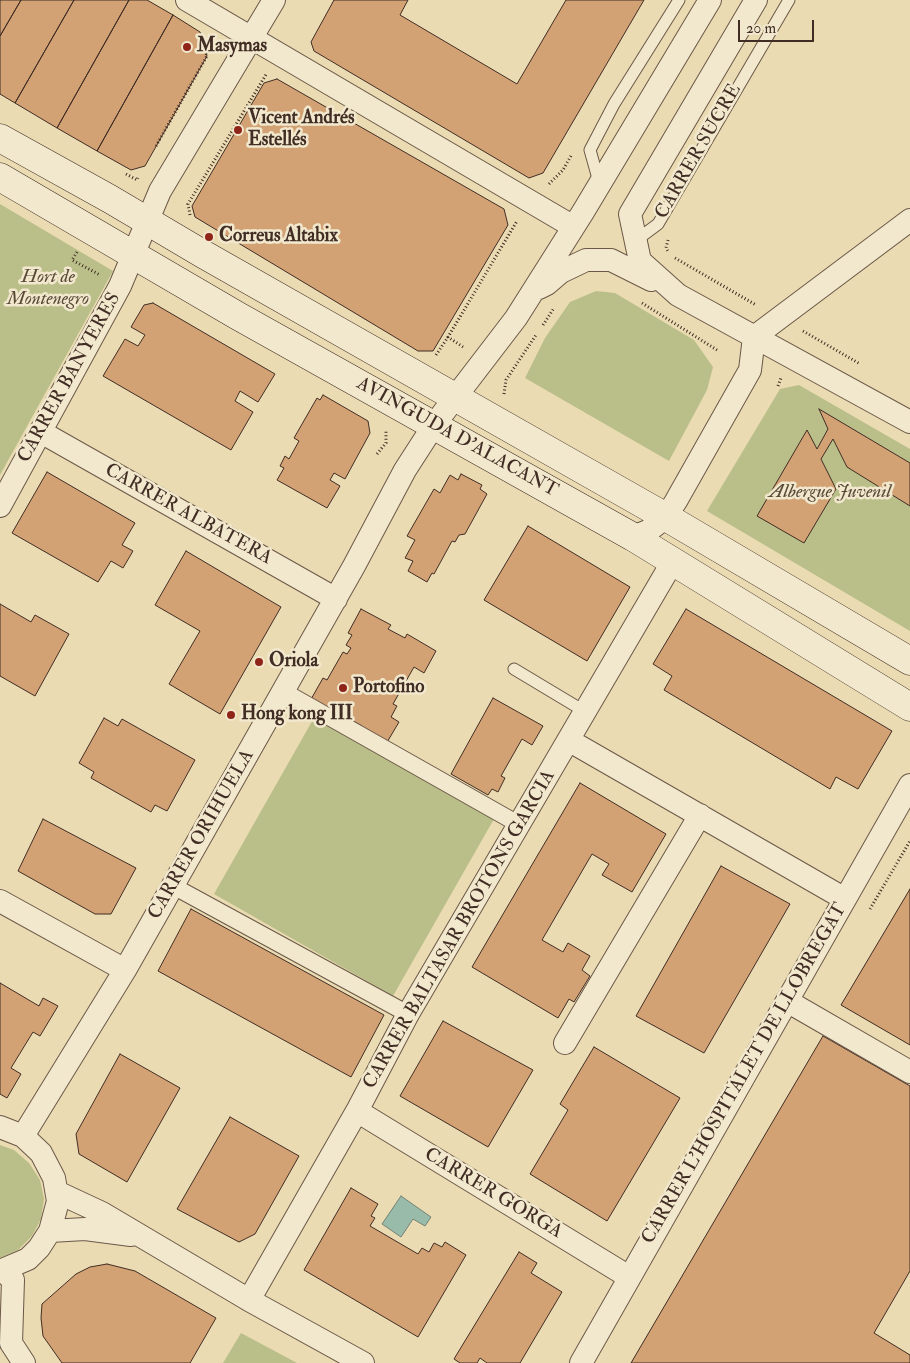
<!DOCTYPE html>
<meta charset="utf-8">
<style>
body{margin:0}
#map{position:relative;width:910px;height:1363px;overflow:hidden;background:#eadbb2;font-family:"IM FELL Double Pica",serif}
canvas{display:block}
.scale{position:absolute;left:738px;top:20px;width:76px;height:22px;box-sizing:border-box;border:2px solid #412d24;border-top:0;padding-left:6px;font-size:15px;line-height:18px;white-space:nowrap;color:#412d24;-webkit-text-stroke:4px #f1e8cd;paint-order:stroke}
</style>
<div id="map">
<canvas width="910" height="1363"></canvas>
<div class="scale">20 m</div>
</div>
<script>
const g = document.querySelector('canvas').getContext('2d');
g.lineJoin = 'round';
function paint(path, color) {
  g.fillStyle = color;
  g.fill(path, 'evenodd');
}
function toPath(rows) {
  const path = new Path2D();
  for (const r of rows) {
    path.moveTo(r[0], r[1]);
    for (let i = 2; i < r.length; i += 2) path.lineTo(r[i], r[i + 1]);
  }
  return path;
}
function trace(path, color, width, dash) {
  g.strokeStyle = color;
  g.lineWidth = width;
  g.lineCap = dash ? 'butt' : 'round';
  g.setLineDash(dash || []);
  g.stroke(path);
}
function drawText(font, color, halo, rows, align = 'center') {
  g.font = font + ' "IM FELL Double Pica",serif';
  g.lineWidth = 5;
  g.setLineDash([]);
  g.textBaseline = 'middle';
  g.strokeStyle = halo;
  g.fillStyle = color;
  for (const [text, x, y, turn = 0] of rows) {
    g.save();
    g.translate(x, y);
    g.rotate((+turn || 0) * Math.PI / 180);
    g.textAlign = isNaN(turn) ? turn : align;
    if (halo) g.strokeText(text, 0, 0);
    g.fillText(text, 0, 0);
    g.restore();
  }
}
paint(toPath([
 [0,204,113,271,0,475],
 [596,291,615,293,694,340,713,367,707,390,669,461,525,378,545,338,570,302],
 [799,385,910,449,910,631,707,511,780,389],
 [315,716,494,819,393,996,214,894],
 [0,1145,14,1150,29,1163,40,1180,44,1199,41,1219,32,1236,18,1250,0,1258],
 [241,1333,297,1363,223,1363]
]), '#babf8a');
const water = toPath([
 [401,1196,431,1217,425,1226,413,1219,401,1237,382,1224,401,1196]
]);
paint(water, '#98bbaa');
trace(water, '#758274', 1);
const building = toPath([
 [0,0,21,0,0,36,0,0],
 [21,0,74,0,15,103,0,94,0,36,21,0],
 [74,0,129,0,57,128,15,103,74,0],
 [129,0,147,0,173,15,97,151,57,128,129,0],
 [334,0,408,0,400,15,517,84,566,0,644,0,543,173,529,178,314,51,311,42,334,0],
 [173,15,200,32,207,56,145,166,131,170,97,151,173,15],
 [277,79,504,209,508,225,433,351,418,351,195,217,192,206,264,83,277,79],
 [153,303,275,374,258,402,240,391,235,401,253,412,231,450,103,376,125,339,138,346,145,335,131,327,144,305,153,303],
 [323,395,368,421,370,433,345,479,334,473,330,480,340,486,327,508,277,480,284,468,280,466,285,456,289,459,299,441,294,438,317,398,320,400,323,395],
 [819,409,910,463,910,506,847,467,833,439,821,459,836,489,804,543,757,516,807,430,817,449,828,429,819,409],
 [47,472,135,523,122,545,133,551,123,568,111,561,98,582,12,533,47,472],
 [461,474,482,485,480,489,487,494,465,534,459,535,455,542,452,541,434,574,432,573,427,582,408,571,413,561,405,558,415,540,407,536,434,489,440,493,450,475,458,480,461,474],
 [528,526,630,587,587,661,484,600,528,526],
 [186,551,281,607,220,714,169,684,200,631,155,605,186,551],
 [0,604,31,622,35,615,69,634,35,696,0,676,0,604],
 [361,609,391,625,388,629,405,638,407,634,436,651,424,673,414,667,393,704,397,706,391,717,399,722,386,744,360,730,362,726,341,714,339,717,310,701,323,678,327,680,343,652,347,654,351,648,346,645,352,635,348,633,361,609],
 [686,609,892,731,858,789,836,777,830,789,664,690,672,676,653,664,686,609],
 [493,698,543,726,532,745,522,739,501,776,505,778,498,792,492,789,488,795,451,774,493,698],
 [104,718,118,726,122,719,195,760,167,811,155,805,151,812,91,778,94,772,79,763,104,718],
 [580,783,666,834,632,892,602,875,609,864,592,854,542,940,563,952,568,943,590,956,582,970,590,976,574,1002,569,999,558,1018,472,967,580,783],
 [43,819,136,868,111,914,95,914,18,871,43,819],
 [721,866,790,904,704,1053,636,1016,721,866],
 [910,889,910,1045,841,1005,910,889],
 [191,909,384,1015,351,1077,158,971,191,909],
 [0,983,39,1006,43,998,58,1006,40,1036,33,1032,11,1068,21,1074,7,1098,0,1094,0,983],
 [443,1021,533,1070,488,1147,400,1096,443,1021],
 [823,1036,910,1086,910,1271,874,1333,910,1355,910,1363,631,1363,823,1036],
 [594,1047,680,1098,607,1221,530,1174,568,1110,560,1104,594,1047],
 [120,1054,180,1088,127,1182,79,1154,76,1134,120,1054],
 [230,1117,299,1156,255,1234,239,1242,177,1209,230,1117],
 [351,1188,378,1204,371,1216,375,1218,370,1226,418,1254,422,1248,429,1252,434,1243,442,1247,445,1242,466,1255,418,1337,304,1270,351,1188],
 [519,1252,537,1263,531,1273,562,1292,520,1363,487,1363,480,1358,477,1363,460,1363,454,1359,519,1252],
 [107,1264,135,1271,216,1318,190,1363,62,1363,43,1336,41,1318,42,1304,76,1274,90,1267,107,1264]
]);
paint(building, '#d2a275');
trace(building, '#412d24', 1);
const service = toPath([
 [599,182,590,150,614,104,679,0],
 [635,241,658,224,789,0],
 [514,669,584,711]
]);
const pedestrian = toPath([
 [283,691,520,825],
 [173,886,408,1014]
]);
const minor = toPath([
 [187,0,572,226],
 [756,0,630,214,640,261,678,295,910,422],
 [539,288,547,284,561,272,586,260,611,260,651,280],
 [41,432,336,599],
 [0,506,120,286,160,191,274,0],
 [633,537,648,531,666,517,676,501,750,370,754,337,910,220],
 [570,741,845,899],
 [0,901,125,970],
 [787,1001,910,1072],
 [565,1043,700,815],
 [357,1111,629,1277],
 [0,1127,23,1136,41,1153,54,1178,58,1201,50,1231,39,1248,28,1259,0,1271],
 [23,1136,125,970,354,566,405,470,434,425,516,318,583,212,710,0],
 [57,1192,102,1213,249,1300,363,1363],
 [50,1231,85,1229,131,1235],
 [3,1271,13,1280,11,1343,24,1363],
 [249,1300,357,1111,408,1014,673,561],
 [581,1363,910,785]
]);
const secondary = toPath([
 [0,138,110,199,203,254,666,517,910,661],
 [0,177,238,316,633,537,910,707]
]);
trace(service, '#6b5848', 13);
trace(pedestrian, '#6b5848', 18);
trace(minor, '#6b5848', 24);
trace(secondary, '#412d24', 29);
trace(toPath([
 [156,146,207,56,201,37],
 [126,174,137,180,138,178],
 [549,184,563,170,572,154],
 [190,215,188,204,267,73],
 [668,240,666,248,669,253],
 [77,252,72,260,100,275],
 [675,258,756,305],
 [642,303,717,350],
 [543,325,554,308],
 [803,331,860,364],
 [463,347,448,337,517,221],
 [436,355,448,337],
 [778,386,781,378],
 [504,394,506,380,536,335],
 [377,454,386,443,386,430],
 [870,909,910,841]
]), '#412d24', 3, [1, 2.5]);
trace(service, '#f1e8cd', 11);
trace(pedestrian, '#f1e8cd', 16);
trace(minor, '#f1e8cd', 22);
trace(secondary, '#f1e8cd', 28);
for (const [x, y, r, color] of [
 [187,47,5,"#8f2418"],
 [238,130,5,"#8f2418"],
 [209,237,5,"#8f2418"],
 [259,662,5,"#8f2418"],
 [343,688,5,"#8f2418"],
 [231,715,5,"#8f2418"]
]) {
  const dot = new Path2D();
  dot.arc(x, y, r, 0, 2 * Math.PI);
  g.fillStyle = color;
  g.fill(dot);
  trace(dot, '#f1e8cd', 2);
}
drawText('bold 19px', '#412d24', '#f1e8cd', [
 ["Masymas",197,47],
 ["Vicent Andrés",248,119],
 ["Estellés",248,141],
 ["Correus Altabix",219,237],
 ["Oriola",269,662],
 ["Portofino",353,688],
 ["Hong kong III",241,715]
], 'left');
drawText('19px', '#412d24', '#f1e8cd', [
 ["CARRER SUCRE",699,152,-60],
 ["CARRER BANYERES",70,378,-61],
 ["AVINGUDA D'ALACANT",457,438,29],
 ["CARRER ALBATERA",188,515,29],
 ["CARRER ORIHUELA",202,835,-60],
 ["CARRER BALTASAR BROTONS GARCIA",460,930,-60],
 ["CARRER L'HOSPITALET DE LLOBREGAT",745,1074,-60],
 ["CARRER GORGA",493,1194,31]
]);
drawText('italic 19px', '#594a38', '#f1e8cd', [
 ["Hort de",48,278],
 ["Montenegro",48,300],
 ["Albergue Juvenil",830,493]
]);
</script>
